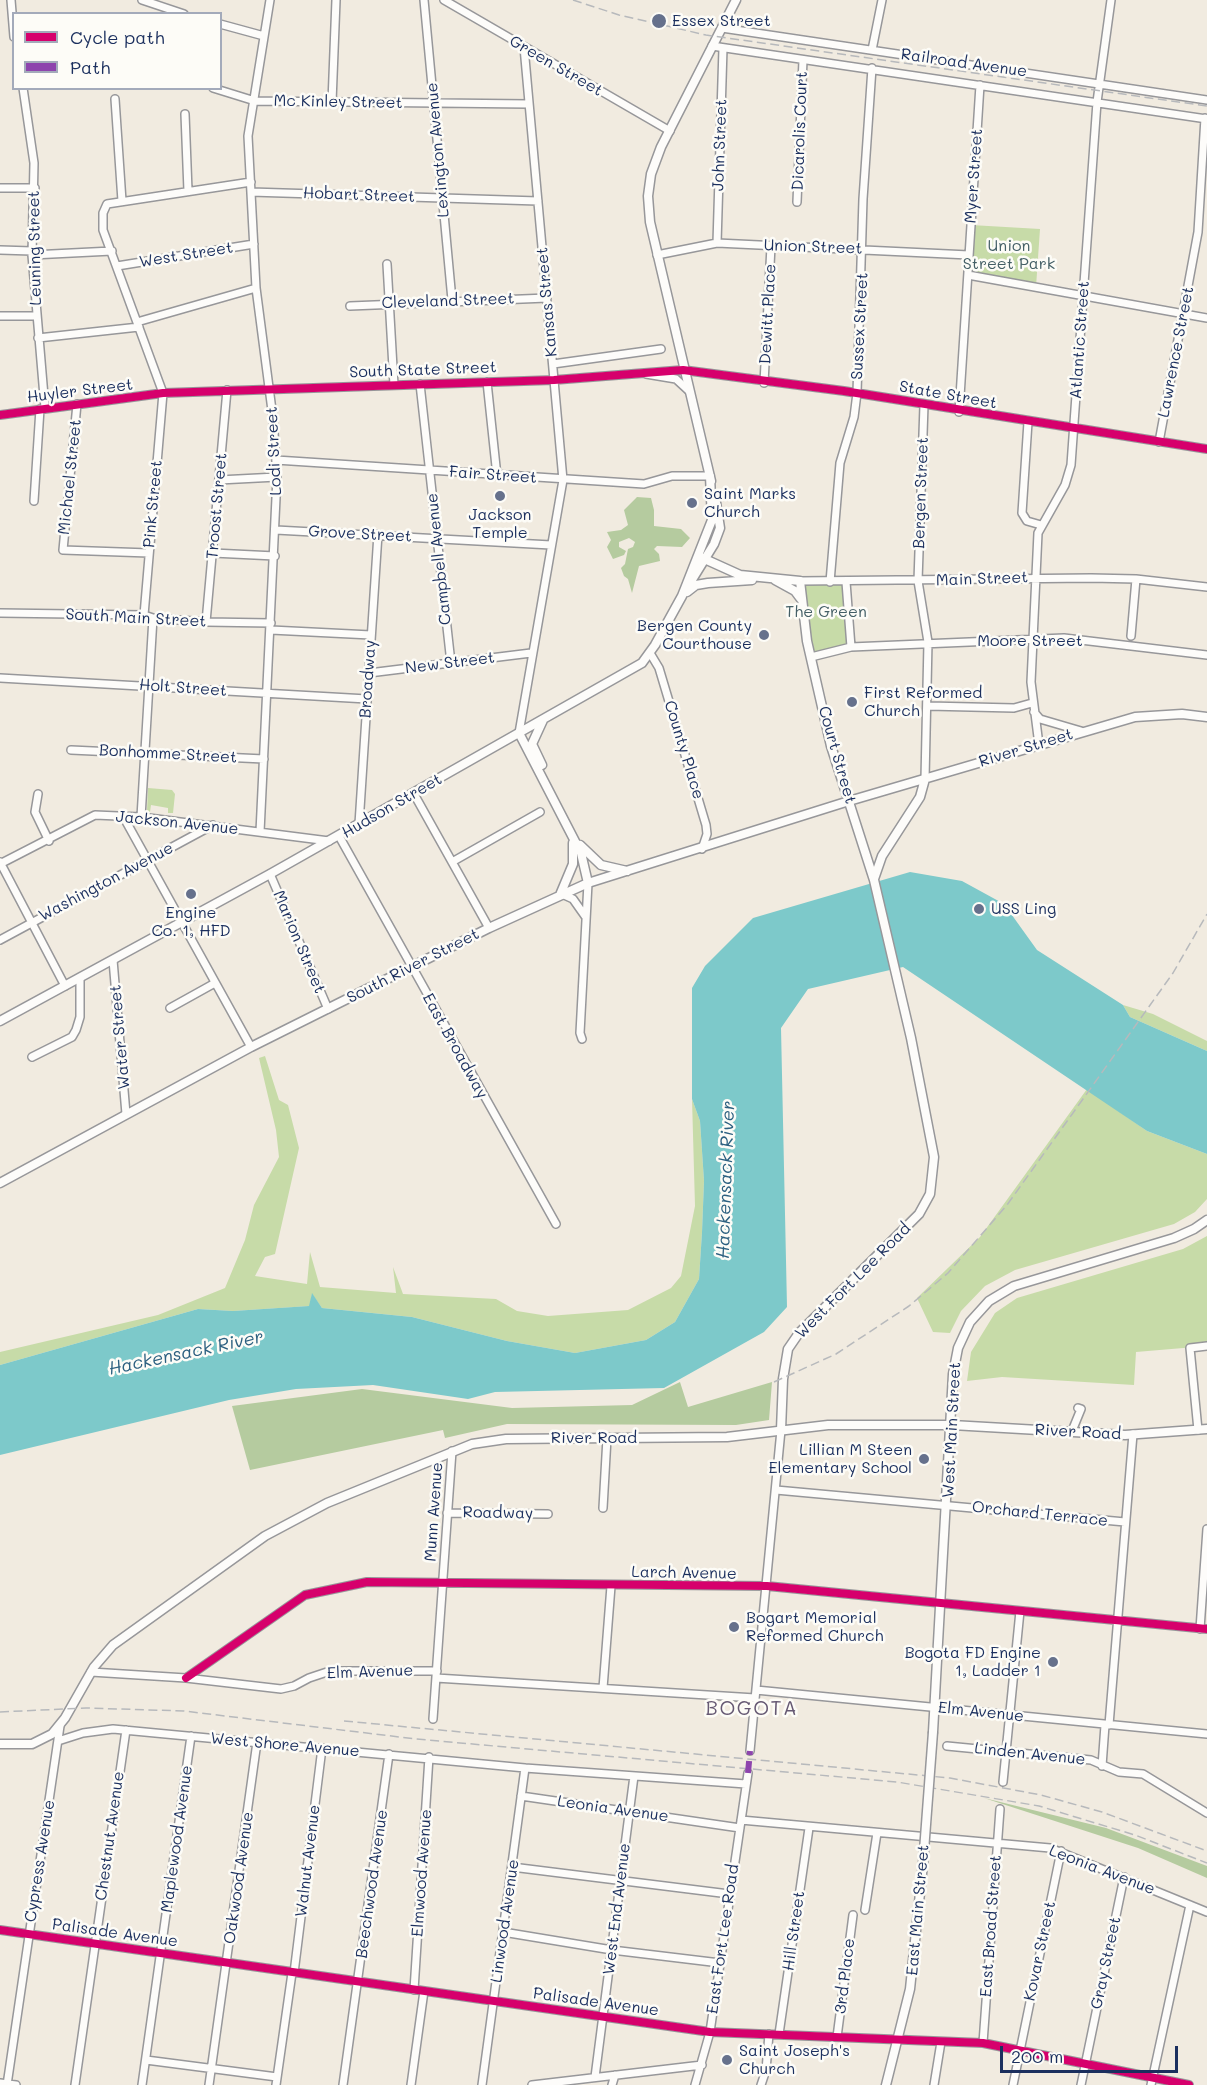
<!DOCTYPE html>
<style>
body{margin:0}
#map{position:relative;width:1207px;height:2085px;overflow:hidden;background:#f1ebe0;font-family:Mali,sans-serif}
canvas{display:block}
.legend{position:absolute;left:12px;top:12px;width:210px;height:78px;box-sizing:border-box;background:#fdfcf7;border:2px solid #a3aaba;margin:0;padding:8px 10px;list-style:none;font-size:18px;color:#1b2f5e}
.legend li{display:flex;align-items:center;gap:12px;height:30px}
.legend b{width:30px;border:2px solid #a3aaba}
.scale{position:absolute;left:1000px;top:2046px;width:178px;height:27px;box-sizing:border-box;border:3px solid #1b2f5e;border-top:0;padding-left:8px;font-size:18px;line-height:21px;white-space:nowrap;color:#1b2f5e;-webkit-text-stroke:4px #fdfcf7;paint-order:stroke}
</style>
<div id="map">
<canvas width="1207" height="2085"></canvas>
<ul class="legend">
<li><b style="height:8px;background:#d6006c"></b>Cycle path</li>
<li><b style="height:8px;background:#8e44ad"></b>Path</li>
</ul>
<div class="scale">200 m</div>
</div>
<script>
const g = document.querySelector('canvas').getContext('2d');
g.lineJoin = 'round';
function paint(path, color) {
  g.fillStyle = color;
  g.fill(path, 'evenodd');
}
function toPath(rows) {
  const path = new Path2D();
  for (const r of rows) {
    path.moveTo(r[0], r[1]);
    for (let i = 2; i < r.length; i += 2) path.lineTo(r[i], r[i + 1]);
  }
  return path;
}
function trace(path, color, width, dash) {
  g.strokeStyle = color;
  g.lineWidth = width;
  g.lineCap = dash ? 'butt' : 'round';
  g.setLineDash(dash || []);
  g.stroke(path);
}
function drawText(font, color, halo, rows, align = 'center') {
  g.font = font + ' Mali,sans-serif';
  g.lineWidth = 5;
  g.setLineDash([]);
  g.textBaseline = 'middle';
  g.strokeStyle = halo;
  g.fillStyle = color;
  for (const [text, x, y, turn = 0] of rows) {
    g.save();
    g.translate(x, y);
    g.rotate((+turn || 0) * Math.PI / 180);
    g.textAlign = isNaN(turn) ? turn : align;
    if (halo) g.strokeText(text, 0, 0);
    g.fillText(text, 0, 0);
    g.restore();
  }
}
paint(toPath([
 [971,225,1040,229,1036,287,968,275],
 [800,581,846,582,851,647,811,657],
 [148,788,172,790,175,794,173,813,168,813,168,808,151,805,150,812,147,811],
 [1123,1005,1153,1014,1207,1041,1207,1051,1130,1017],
 [265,1056,279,1100,288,1105,299,1148,275,1254,265,1257,255,1276,307,1284,310,1252,320,1287,396,1293,393,1267,403,1294,496,1299,517,1311,548,1316,628,1310,671,1288,681,1276,695,1206,692,1099,700,1121,704,1181,702,1232,699,1279,675,1322,646,1340,575,1353,507,1341,412,1317,322,1308,312,1294,310,1306,233,1311,198,1309,0,1365,0,1352,158,1315,225,1288,245,1240,254,1205,279,1157,276,1130,259,1058],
 [1087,1089,1147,1131,1207,1154,1207,1199,1195,1212,1174,1224,1015,1270,985,1286,961,1311,950,1333,933,1332,917,1298,980,1237],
 [1207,1236,1207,1346,1136,1352,1134,1385,1002,1377,967,1381,971,1352,995,1313,1017,1298,1183,1249]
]), '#c7dba8');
paint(toPath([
 [637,497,651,498,654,510,654,526,681,529,690,538,682,547,657,546,654,549,659,554,660,561,639,566,632,593,628,579,624,576,621,568,625,564,628,549,633,547,635,542,629,538,619,542,619,547,626,551,624,555,613,559,607,547,611,540,607,532,621,530,628,525,624,510],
 [680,1382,688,1407,772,1382,769,1420,736,1425,507,1424,445,1438,443,1430,250,1470,232,1406,362,1389,512,1408,632,1405],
 [984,1798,1106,1828,1207,1866,1207,1878,1138,1848]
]), '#b5cb9f');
paint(toPath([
 [910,872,962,881,1004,904,1037,950,1123,1005,1130,1017,1207,1051,1207,1154,1147,1131,903,967,808,989,781,1028,787,1307,764,1332,664,1388,495,1392,468,1399,373,1385,296,1389,229,1400,0,1455,0,1365,198,1309,233,1311,309,1306,312,1293,322,1308,412,1317,507,1341,575,1353,646,1340,675,1322,699,1279,702,1232,704,1181,700,1121,692,1099,692,988,705,966,753,918]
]), '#7dc9ca');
const minor = toPath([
 [11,0,14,37],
 [142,0,184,14],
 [424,0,452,300],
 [444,0,670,131],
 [220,24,264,36],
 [722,28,1207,100],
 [712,46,1207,119],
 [872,50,882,0],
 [23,88,34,163,32,255,45,408],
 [213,88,255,101,529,104],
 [115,99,122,201],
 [332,102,336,0],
 [185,114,188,191],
 [0,188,35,188],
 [251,192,538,201],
 [797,202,803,60],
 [717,243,723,48],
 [0,250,32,251],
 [32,255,112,251],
 [657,255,717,243,969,255],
 [387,264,394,385],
 [117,266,254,244],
 [968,275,1207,318],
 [350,306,547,298],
 [0,316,36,316],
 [137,322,256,288],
 [38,338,139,327],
 [553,364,661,349],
 [646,374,676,379,689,391],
 [487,382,497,476],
 [764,383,771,246],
 [420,384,451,663],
 [77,404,63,550,149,553],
 [924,405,918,581,928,642,925,779],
 [959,412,980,85],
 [0,415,163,393,554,380,683,370,844,391,1207,449],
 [1028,422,1022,513,1027,521,1041,525],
 [1159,442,1198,232,1205,118],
 [276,460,644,484,672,476,710,476],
 [219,480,277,477],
 [34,501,40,409],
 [276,530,551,545],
 [213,553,275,556],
 [800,581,1091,578,1136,579,1207,587],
 [830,582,840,463,854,417,857,393,863,199,872,68],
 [846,582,851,647],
 [0,613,144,615,153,618,206,622,271,623],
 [144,615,163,393,103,230,103,213,107,204,251,182],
 [206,622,227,390],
 [271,630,371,635],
 [1131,636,1136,579],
 [650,653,659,668,706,825,707,834,702,849],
 [811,657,851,647,1064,638,1207,655],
 [369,673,531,653],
 [0,678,367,699],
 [928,706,1014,708,1032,703],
 [1034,712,1040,719,1081,731],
 [519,733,563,480,524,47],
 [1039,745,1031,682,1038,533,1065,485,1071,465,1097,102,1111,0],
 [71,750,264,759],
 [38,794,35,812,49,841],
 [414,794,489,928],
 [123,816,251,1047],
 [141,817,153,618],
 [359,824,378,534],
 [260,832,277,477,273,418,256,288,248,136,270,0],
 [339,836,556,1224],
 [0,862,65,986],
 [452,862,540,812],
 [0,864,95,815,141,817,329,841],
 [270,874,328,1009],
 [562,894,573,899,585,916],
 [0,940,213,825],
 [113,960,126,1114],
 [170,1008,215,983],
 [582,1039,580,1033,588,883],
 [32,1057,72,1037,76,1030,80,1017,80,978],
 [1198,1430,1190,1348,1207,1346],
 [1072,1431,1081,1409,1078,1408],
 [776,1490,1125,1522],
 [603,1508,607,1438],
 [447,1513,548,1514],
 [1200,1629,1207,1529],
 [91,1672,186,1678,281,1689,294,1686,309,1678,330,1671,437,1671],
 [186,1678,305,1595,367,1582,767,1586,1207,1629],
 [436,1678,755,1698],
 [603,1688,611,1586],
 [756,1690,1207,1734],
 [433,1719,452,1451],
 [1109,1725,1133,1434],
 [58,1741,83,1733,113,1729,525,1768,482,2085],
 [947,1746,1091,1760,1119,1772,1143,1774,1207,1813],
 [750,1751,781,1430],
 [1102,1766,1105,1725],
 [525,1768,746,1784],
 [1003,1782,1020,1611],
 [521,1796,740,1828],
 [741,1820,1050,1848,1207,1912],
 [512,1867,729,1894],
 [865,1910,877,1833],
 [0,1930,710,2032,983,2043,1189,2085],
 [503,1932,612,1950,720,1963],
 [294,1973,322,1748],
 [414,1990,429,1757],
 [779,2034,809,1828],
 [837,2037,853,1915],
 [983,2043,1000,1809],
 [146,2060,277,2077],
 [595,2077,634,1776],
 [0,2083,16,2085],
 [7,2085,60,1726],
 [75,2085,126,1730],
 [142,2085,191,1736],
 [209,2085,257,1742],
 [276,2085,292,1973],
 [343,2085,389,1754],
 [411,2085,424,1991],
 [532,2085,702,2065],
 [612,2085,615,2075],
 [695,2085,710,2032,748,1773],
 [761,2085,766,2070,769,2034],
 [934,2085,941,2042],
 [1013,2085,1061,1851],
 [1081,2085,1124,1877],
 [1151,2085,1190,1905]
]);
const major = toPath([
 [711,481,650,222,648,196,651,174,661,147,736,0],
 [698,556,740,575,800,581,807,641,831,746,874,880,911,1038,934,1157,930,1194,919,1214,799,1333,788,1349,783,1379,781,1430],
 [775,580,795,591,801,599],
 [690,583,714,544,720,528,715,496],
 [687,592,696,585,708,583,752,580],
 [519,733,581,853,588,883],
 [542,765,532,744,543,720],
 [580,845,601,865,627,871],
 [874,879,882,856,920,797,925,779],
 [560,895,573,864,573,843],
 [0,1021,270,874,642,663,655,645,682,596,712,520,710,476],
 [0,1183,251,1047,489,928,588,883,849,801,1135,717,1182,714,1207,717],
 [933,1732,953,1374,958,1348,970,1322,989,1301,1014,1286,1174,1238,1194,1229,1207,1220],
 [0,1744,32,1744,52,1734,65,1718,94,1667,113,1645,265,1536,327,1503,472,1444,506,1439,727,1437,828,1425,952,1425,1125,1435,1207,1429],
 [886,2085,910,1989,923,1864]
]);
trace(minor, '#97979a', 10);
trace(major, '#97979a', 11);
trace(minor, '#fdfcfa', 7);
trace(major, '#fdfcfa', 8);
trace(toPath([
 [573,0,619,15,706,35,1207,106],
 [774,1382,836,1354,909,1306,948,1273,1007,1205,1083,1099,1173,973,1207,914],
 [0,1712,86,1708,184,1711,416,1739,897,1782,1039,1806,1135,1835,1207,1863],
 [344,1721,950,1778,1041,1795,1102,1812,1207,1851]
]), '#b7b9bc', 1.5, [9, 4.5]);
const majorBridge = toPath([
 [923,1864,933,1732]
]);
trace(majorBridge, '#97979a', 11, []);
trace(majorBridge, '#fdfcfa', 8);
trace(toPath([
 [748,1773,750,1751]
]), '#8e44ad', 6, [12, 6]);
trace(toPath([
 [0,415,163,393,554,380,683,370,844,391,1207,449],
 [186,1678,305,1595,367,1582,767,1586,1207,1629],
 [0,1930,710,2032,983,2043,1189,2085]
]), '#d6006c', 8);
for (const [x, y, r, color] of [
 [659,21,8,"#66718c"],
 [500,496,6,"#66718c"],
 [692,503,6,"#66718c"],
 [764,635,6,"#66718c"],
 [852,702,6,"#66718c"],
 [191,894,6,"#66718c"],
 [979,909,6,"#66718c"],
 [924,1459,6,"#66718c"],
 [734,1627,6,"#66718c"],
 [1053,1662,6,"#66718c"],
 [727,2060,6,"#66718c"]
]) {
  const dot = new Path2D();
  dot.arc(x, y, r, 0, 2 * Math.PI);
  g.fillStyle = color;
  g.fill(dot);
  trace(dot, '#fdfcf7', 2);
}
drawText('16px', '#1b2f5e', '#fdfcf7', [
 ["Essex Street",672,21],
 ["Saint Marks",704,494],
 ["Church",704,512],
 ["Jackson",500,515,"center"],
 ["Temple",500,533,"center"],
 ["Bergen County",752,626,"right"],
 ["Courthouse",752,644,"right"],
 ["First Reformed",864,693],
 ["Church",864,711],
 ["USS Ling",991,909],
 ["Engine",191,913,"center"],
 ["Co. 1, HFD",191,931,"center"],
 ["Lillian M Steen",912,1450,"right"],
 ["Elementary School",912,1468,"right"],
 ["Bogart Memorial",746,1618],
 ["Reformed Church",746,1636],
 ["Bogota FD Engine",1041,1653,"right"],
 ["1, Ladder 1",1041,1671,"right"],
 ["Saint Joseph's",739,2051],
 ["Church",739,2069]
], 'left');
drawText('16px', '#1b2f5e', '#fdfcf7', [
 ["Railroad Avenue",964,63,8],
 ["Green Street",556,66,30],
 ["Mc Kinley Street",338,102,1],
 ["Dicarolis Court",800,131,-88],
 ["John Street",720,145,-88],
 ["Lexington Avenue",438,150,-95],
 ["Myer Street",974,176,-86],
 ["Hobart Street",359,195,2],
 ["Union Street",813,247,2],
 ["Leuning Street",35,248,-91],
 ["West Street",186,255,-9],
 ["Cleveland Street",448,301,-2],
 ["Kansas Street",547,302,-95],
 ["Dewitt Place",768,314,-87],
 ["Sussex Street",860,326,-87],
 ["Atlantic Street",1080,340,-86],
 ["Lawrence Street",1176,352,-79],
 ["South State Street",423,370,-2],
 ["Huyler Street",80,391,-7],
 ["State Street",948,395,10],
 ["Lodi Street",274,451,-93],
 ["Fair Street",493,475,4],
 ["Michael Street",70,477,-84],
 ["Bergen Street",921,493,-88],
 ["Pink Street",153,504,-85],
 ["Troost Street",217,506,-85],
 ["Grove Street",360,534,3],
 ["Campbell Avenue",439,559,-96],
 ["Main Street",982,579,-2],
 ["South Main Street",136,618,3],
 ["Moore Street",1030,641],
 ["New Street",450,663,-7],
 ["Broadway",368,679,-86],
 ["Holt Street",183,688,4],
 ["River Street",1026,748,-17],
 ["County Place",684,750,73],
 ["Bonhomme Street",168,754,3],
 ["Court Street",837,755,74],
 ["Hudson Street",392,806,-30],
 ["Jackson Avenue",177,823,6],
 ["Washington Avenue",106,882,-28],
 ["Marion Street",299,942,67],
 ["South River Street",413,966,-27],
 ["Water Street",120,1037,-95],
 ["East Broadway",455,1046,61],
 ["West Fort Lee Road",853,1281,-45],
 ["West Main Street",952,1430,-87],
 ["River Road",1078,1432,3],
 ["River Road",594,1438],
 ["Munn Avenue",434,1512,-86],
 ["Roadway",498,1513,1],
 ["Orchard Terrace",1040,1514,6],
 ["Larch Avenue",684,1573,1],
 ["Elm Avenue",370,1672,-2],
 ["Elm Avenue",981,1712,6],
 ["West Shore Avenue",285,1745,5],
 ["Linden Avenue",1030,1754,6],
 ["Leonia Avenue",613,1809,8],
 ["Chestnut Avenue",110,1836,-82],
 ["Maplewood Avenue",177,1839,-82],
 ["Cypress Avenue",40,1861,-81],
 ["Walnut Avenue",308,1861,-83],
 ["Leonia Avenue",1102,1870,21],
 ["Elmwood Avenue",422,1873,-86],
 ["Oakwood Avenue",239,1878,-82],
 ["Beechwood Avenue",372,1884,-82],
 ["West End Avenue",617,1909,-83],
 ["East Main Street",918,1910,-85],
 ["Linwood Avenue",505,1921,-82],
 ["East Broad Street",991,1926,-86],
 ["Hill Street",794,1931,-82],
 ["Palisade Avenue",115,1933,8],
 ["East Fort Lee Road",723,1939,-82],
 ["Kovar Street",1040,1951,-78],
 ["Gray Street",1106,1963,-78],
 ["3rd Place",845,1976,-83],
 ["Palisade Avenue",596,2002,8]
]);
drawText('16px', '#445f66', '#fdfcf7', [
 ["Union",1009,246],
 ["Street Park",1009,264],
 ["The Green",826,612]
]);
drawText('italic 18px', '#2c6080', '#fdfcf7', [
 ["Hackensack River",726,1180,-88],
 ["Hackensack River",186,1353,-12]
]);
g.letterSpacing = '1.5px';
drawText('20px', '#665973', '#fdfcf7', [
 ["BOGOTA",752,1709]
]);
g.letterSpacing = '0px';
</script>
